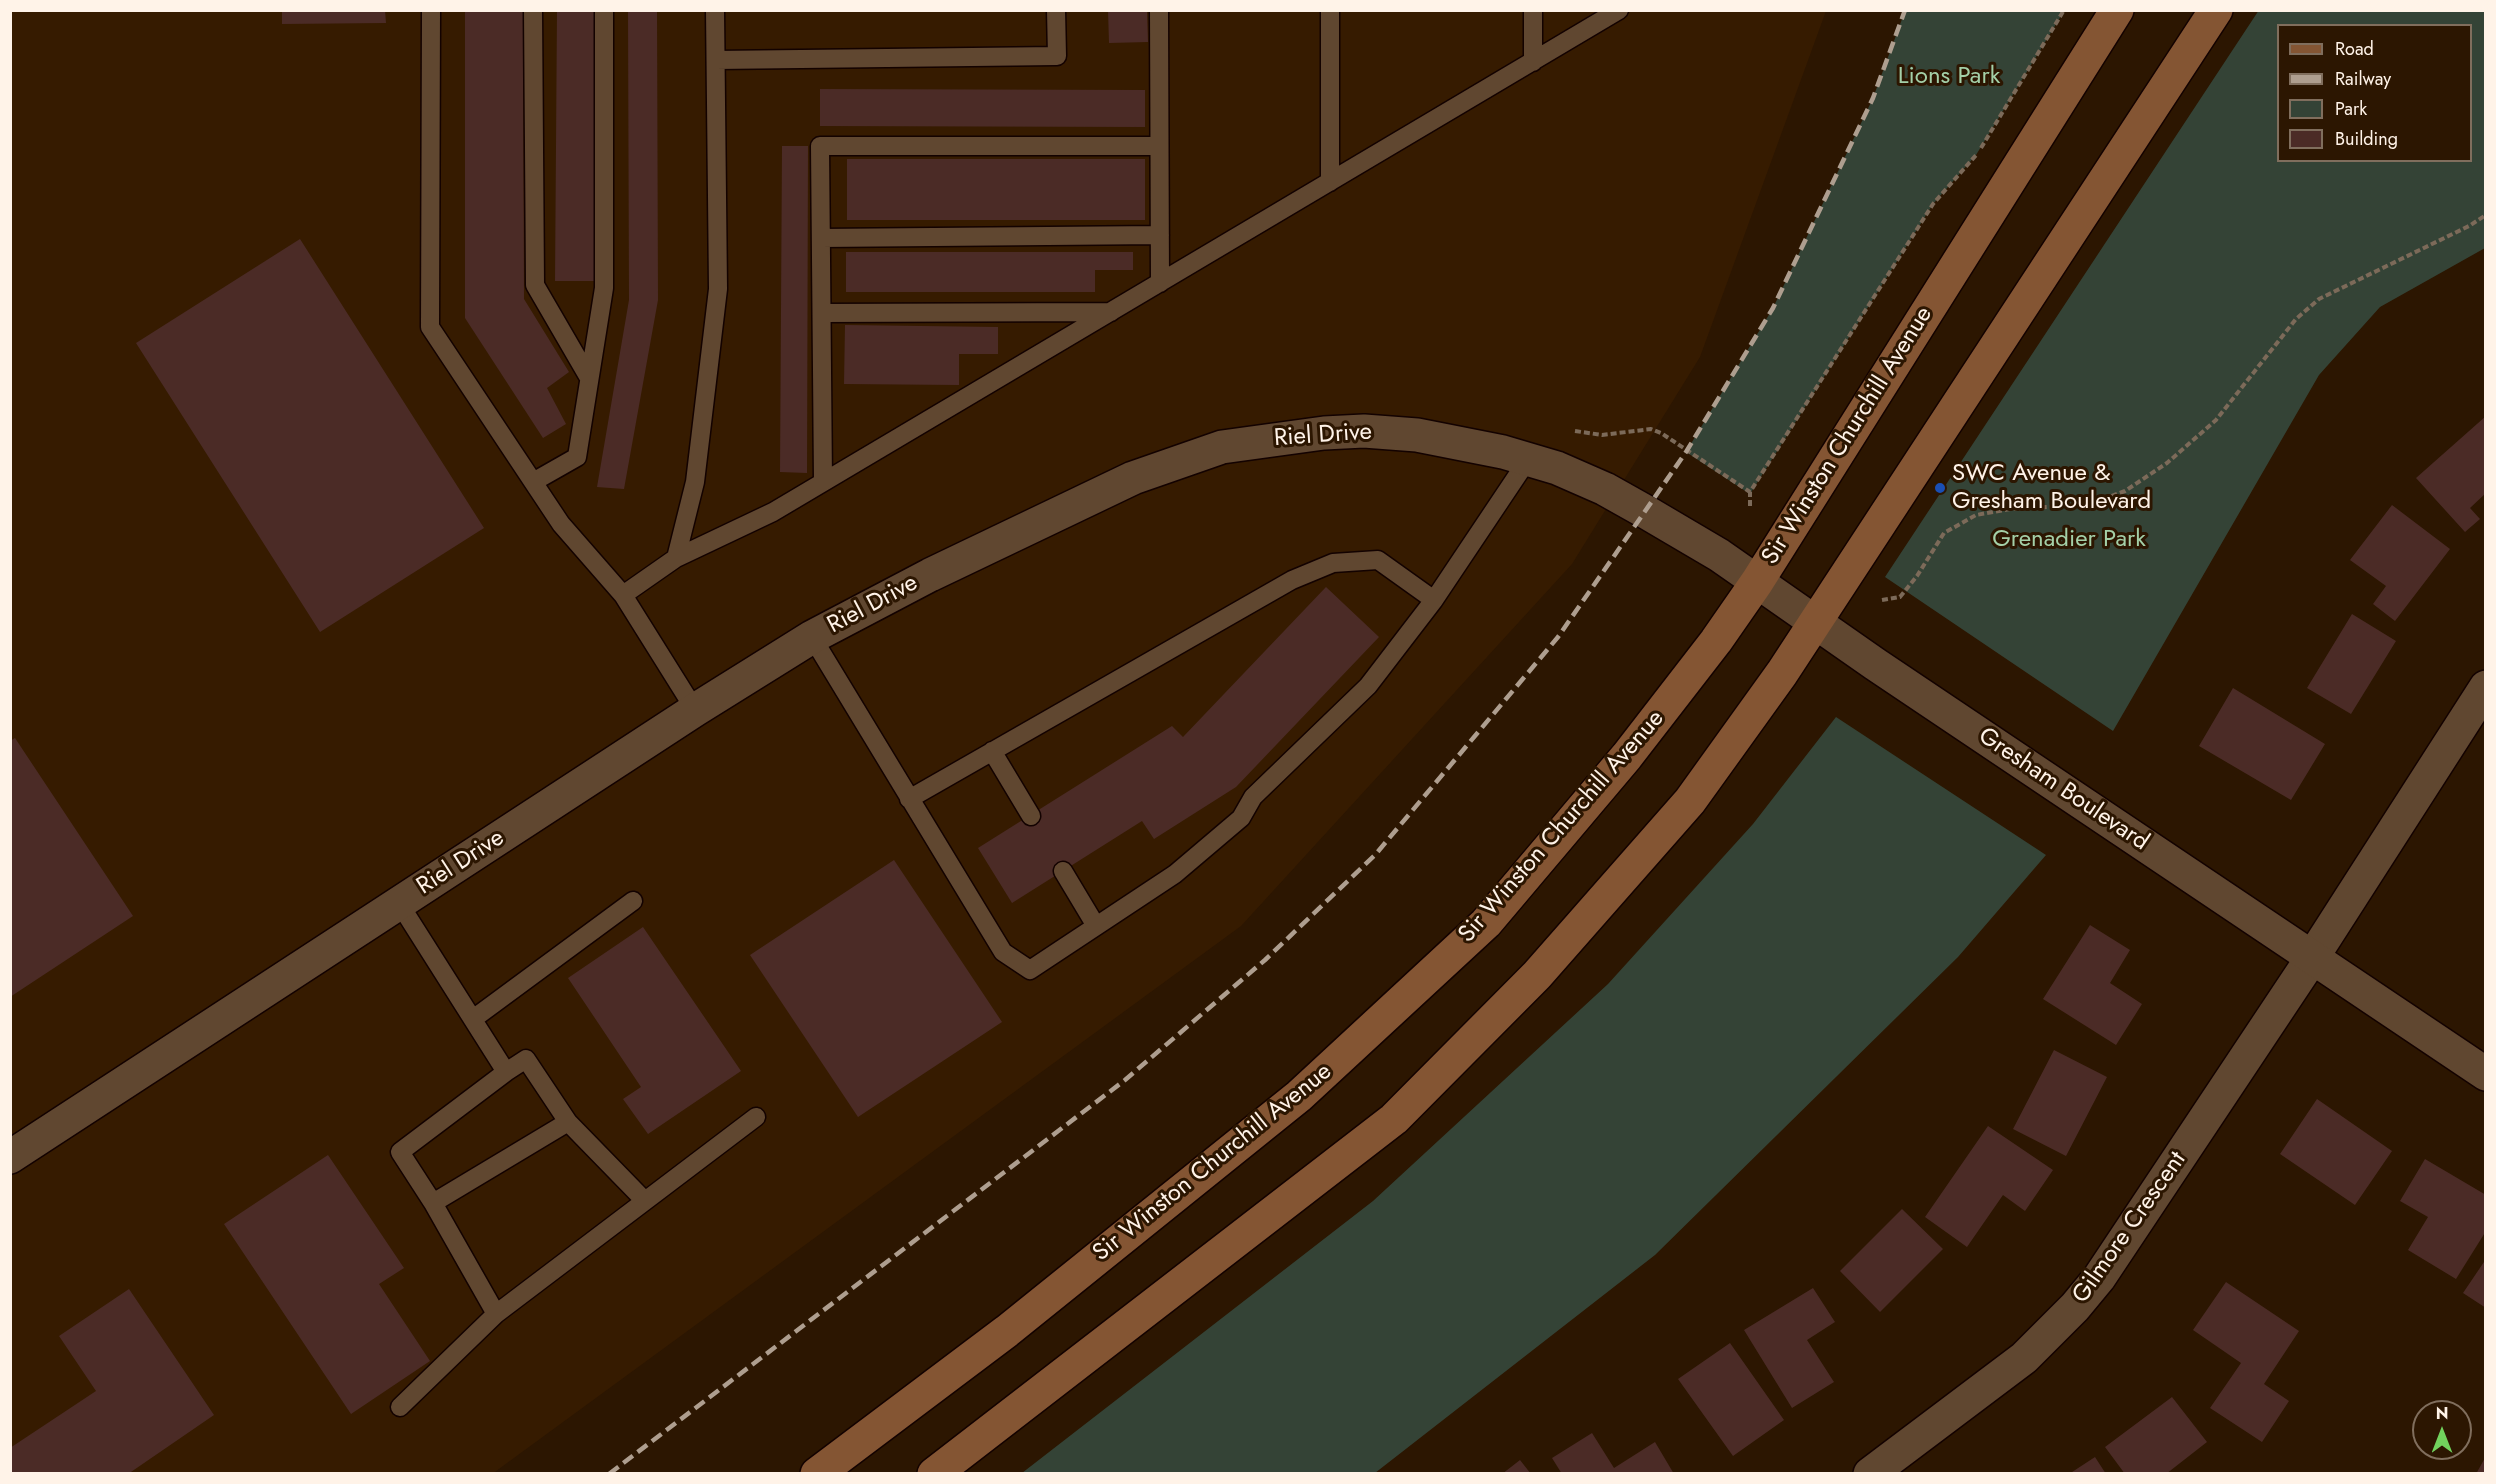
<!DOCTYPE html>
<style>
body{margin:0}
#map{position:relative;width:2496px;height:1484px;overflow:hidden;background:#2c1601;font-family:Jost,sans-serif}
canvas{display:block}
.frame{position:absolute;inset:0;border:12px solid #fff3e8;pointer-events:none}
.legend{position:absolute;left:2277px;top:24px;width:195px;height:138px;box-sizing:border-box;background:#2c1601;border:2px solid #806e5d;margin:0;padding:8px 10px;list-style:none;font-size:18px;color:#fff3e8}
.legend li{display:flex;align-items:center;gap:12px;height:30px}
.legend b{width:30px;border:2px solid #806e5d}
.north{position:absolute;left:2412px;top:1400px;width:60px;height:60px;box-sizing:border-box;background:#2c1601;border:2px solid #806e5d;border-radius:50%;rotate:0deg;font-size:16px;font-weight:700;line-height:24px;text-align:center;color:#fff3e8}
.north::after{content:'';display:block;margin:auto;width:21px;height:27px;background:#72d25d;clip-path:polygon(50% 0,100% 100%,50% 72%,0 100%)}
</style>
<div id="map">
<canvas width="2496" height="1484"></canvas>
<div class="frame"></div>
<ul class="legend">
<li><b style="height:8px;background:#845533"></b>Road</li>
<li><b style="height:8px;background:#ae9e8f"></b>Railway</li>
<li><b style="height:16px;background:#344336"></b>Park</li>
<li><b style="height:16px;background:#4b2b26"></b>Building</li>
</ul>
<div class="north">N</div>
</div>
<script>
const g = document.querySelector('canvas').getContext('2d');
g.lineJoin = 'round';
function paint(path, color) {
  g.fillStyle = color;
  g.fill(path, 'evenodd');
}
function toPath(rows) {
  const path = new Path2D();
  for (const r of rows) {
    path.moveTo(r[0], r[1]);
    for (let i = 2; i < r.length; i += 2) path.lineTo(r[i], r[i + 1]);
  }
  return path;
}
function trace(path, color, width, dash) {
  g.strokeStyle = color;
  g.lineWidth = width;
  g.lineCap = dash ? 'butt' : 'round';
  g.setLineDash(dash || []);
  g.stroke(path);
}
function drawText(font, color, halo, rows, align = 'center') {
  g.font = font + ' Jost,sans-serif';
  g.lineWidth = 6;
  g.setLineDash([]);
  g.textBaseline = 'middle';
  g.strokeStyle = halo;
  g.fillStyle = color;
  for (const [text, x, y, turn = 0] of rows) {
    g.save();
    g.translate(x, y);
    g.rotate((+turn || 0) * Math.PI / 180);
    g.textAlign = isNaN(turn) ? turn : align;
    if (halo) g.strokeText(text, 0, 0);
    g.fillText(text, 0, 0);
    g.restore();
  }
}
paint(toPath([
 [10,11,1826,11,1700,357,1572,564,1241,926,492,1474,11,1473]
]), '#361b00');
paint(toPath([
 [2259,10,2485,11,2485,248,2380,307,2319,375,2113,731,1885,577],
 [2278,26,2470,26,2470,160,2278,160],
 [1905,11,2064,11,1976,155,1933,204,1750,494,1686,452,1773,308,1873,98],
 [1836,717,2046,855,1958,957,1655,1255,1375,1473,1022,1473,1373,1201,1608,984,1753,824]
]), '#344336');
paint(toPath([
 [282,10,385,10,386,23,282,24],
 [465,10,523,10,524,299,569,372,547,388,566,424,543,438,465,318],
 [557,10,596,10,594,281,555,281],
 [628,10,657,10,658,300,624,489,597,487,629,300],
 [1108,10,1147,10,1148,42,1109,43],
 [820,89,1145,90,1145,127,820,126],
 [782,146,808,146,807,473,780,472],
 [847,159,1145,159,1145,220,847,220],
 [300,239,484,528,320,632,136,343],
 [846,252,1133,252,1133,270,1095,270,1095,292,846,292],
 [845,325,998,327,998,354,959,354,959,385,844,384],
 [2486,416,2486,493,2470,508,2480,519,2465,532,2416,478],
 [2392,505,2450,549,2395,621,2373,604,2386,586,2350,560],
 [1326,587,1379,637,1236,787,1154,839,1142,821,1012,903,978,848,1172,726,1183,737],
 [2352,614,2396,641,2351,714,2307,688],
 [2233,688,2325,744,2291,800,2199,746],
 [15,738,133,916,10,997,10,741],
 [894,860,1002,1022,858,1117,750,955],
 [2090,925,2130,950,2110,983,2142,1004,2116,1045,2043,999],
 [643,927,741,1071,648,1134,623,1099,641,1087,568,978],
 [2054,1050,2107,1077,2066,1156,2013,1129],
 [2317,1099,2392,1151,2355,1205,2280,1154],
 [1988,1126,2053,1170,2025,1211,2003,1195,1967,1247,1925,1217],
 [328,1155,404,1268,379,1284,430,1361,351,1414,224,1224],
 [2425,1159,2486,1195,2486,1231,2456,1279,2408,1250,2428,1217,2400,1201],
 [1902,1209,1943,1249,1880,1312,1840,1271],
 [2486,1259,2486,1308,2463,1293],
 [2226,1282,2299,1331,2264,1384,2289,1401,2262,1442,2210,1408,2241,1363,2193,1330],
 [1813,1288,1835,1322,1807,1340,1834,1382,1792,1408,1744,1330],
 [129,1289,214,1415,128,1474,10,1474,10,1448,96,1391,59,1336],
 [1730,1343,1784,1420,1733,1456,1678,1379],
 [2172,1397,2207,1442,2166,1474,2125,1474,2105,1447],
 [1592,1433,1614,1468,1655,1442,1674,1474,1562,1474,1552,1458],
 [2486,1456,2486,1474,2476,1474],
 [2095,1457,2106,1474,2069,1474],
 [1520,1460,1531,1474,1502,1474]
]), '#4b2b26');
const service = toPath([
 [431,10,430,327,561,524,623,595,695,710],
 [533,10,535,285,589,378],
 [1159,10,1160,283],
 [1330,10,1330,182],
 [716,60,1057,56,1056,10],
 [1533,62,1533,10],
 [821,238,1160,235],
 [822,313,1111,312],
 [533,482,577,457,604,288,604,10],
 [823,482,820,146,1159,146],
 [676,558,773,512,1619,10],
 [623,595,676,558,695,482,718,289,715,10],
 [812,637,1003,952,1030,970,1175,874,1241,818,1253,797,1368,686,1434,600,1527,461],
 [992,751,1031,816],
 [909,799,1292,580,1333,563,1378,560,1434,600],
 [1063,871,1096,926],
 [399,903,506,1072,400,1152,433,1203,496,1314,756,1117],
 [473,1019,633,901],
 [568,1122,645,1201],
 [433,1203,568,1122,526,1059,506,1072],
 [400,1407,496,1314]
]);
const minor = toPath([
 [1870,1474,2024,1358,2075,1307,2099,1278,2312,958,2486,687]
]);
const tertiary = toPath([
 [10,1157,695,710,812,637,930,575,1133,478,1222,447,1324,433,1364,431,1417,435,1503,452,1557,468,1605,489,1646,512,1719,555,1875,664,2486,1074]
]);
const secondary = toPath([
 [817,1474,1007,1331,1299,1096,1486,923,1627,756,1716,641,1757,582,2117,10],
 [934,1474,1394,1119,1537,975,1690,801,1782,673,2216,10]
]);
trace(service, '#130200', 21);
trace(minor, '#130200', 36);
trace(tertiary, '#130200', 36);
trace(secondary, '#130200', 36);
trace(toPath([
 [1981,148,2064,10],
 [1575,431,1602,435,1651,429,1661,433,1750,492],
 [1750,506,1750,492,1933,204,1977,154],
 [1882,600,1900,597,1917,576,1944,533,1976,515,2010,509,2065,506,2098,501,2125,491,2167,463,2216,420,2296,319,2319,299,2469,226,2486,215]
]), '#7c6a59', 4, [6, 3]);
trace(service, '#604730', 18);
trace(minor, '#604730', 33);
trace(tertiary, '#604730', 33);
trace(secondary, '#845533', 33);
trace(toPath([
 [609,1474,1125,1080,1265,960,1375,855,1558,637,1686,452,1773,308,1873,98,1905,10]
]), '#ae9e8f', 4.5, [12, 6]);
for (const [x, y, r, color] of [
 [1940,488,6,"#1a4fb4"]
]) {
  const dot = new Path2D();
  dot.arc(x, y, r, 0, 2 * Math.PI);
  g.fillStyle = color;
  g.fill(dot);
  trace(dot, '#2c1601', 2);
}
drawText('24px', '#a4d0a8', '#2c1601', [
 ["Lions Park",1949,77],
 ["Grenadier Park",2069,540]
]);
drawText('24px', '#fff3e8', '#2c1601', [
 ["Riel Drive",1323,436,-4],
 ["Sir Winston Churchill Avenue",1848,436,-58],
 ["Riel Drive",873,605,-28],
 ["Gresham Boulevard",2063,790,34],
 ["Sir Winston Churchill Avenue",1562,827,-49],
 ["Riel Drive",461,863,-33],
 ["Sir Winston Churchill Avenue",1213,1163,-39],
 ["Gilmore Crescent",2130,1228,-55]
]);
drawText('24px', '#fff3e8', '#2c1601', [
 ["SWC Avenue &",1952,474],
 ["Gresham Boulevard",1952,502]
], 'left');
</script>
